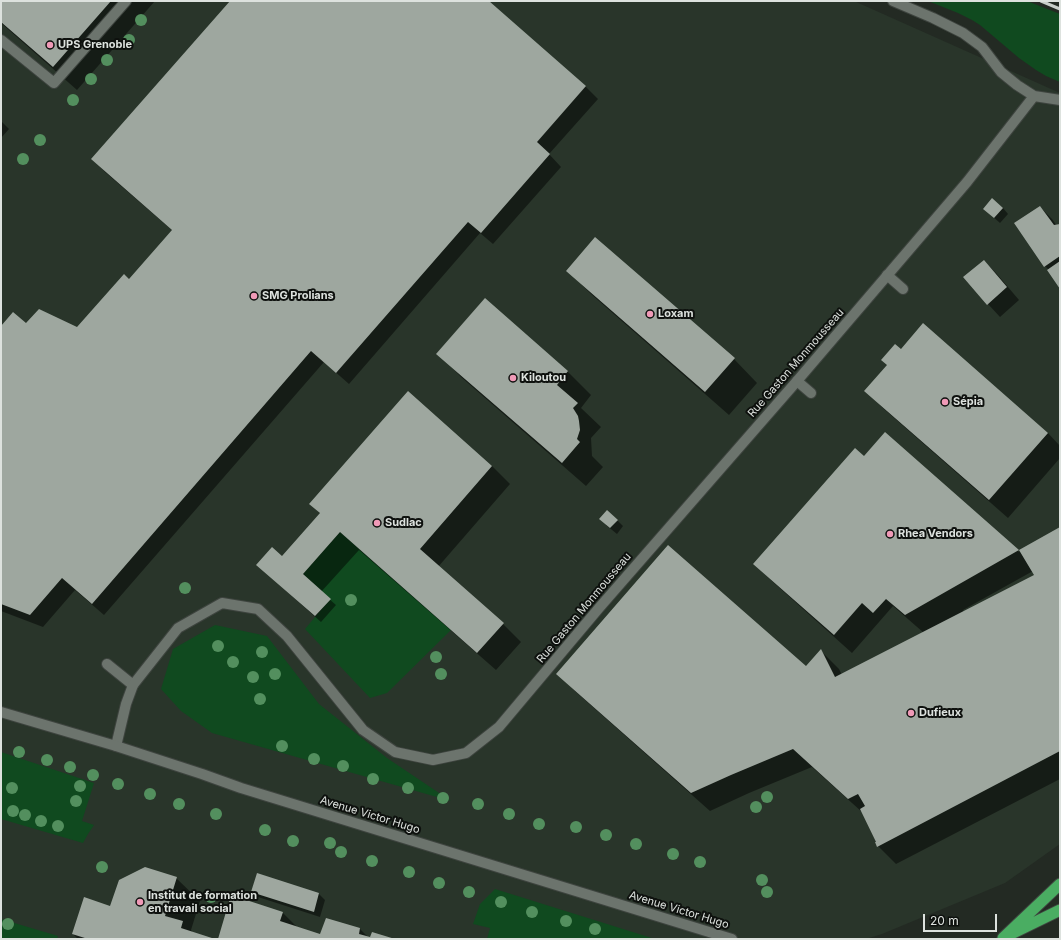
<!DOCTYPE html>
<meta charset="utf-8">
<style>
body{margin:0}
#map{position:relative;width:1061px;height:940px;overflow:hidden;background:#232a23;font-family:Inter,sans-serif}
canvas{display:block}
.frame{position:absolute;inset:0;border:2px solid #dde2de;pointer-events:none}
.scale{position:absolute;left:923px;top:914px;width:74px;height:18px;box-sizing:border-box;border:2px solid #dde2de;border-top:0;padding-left:5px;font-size:12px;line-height:14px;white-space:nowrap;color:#dde2de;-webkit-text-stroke:3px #0e110e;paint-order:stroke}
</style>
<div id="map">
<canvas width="1061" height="940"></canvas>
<div class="frame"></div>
<div class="scale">20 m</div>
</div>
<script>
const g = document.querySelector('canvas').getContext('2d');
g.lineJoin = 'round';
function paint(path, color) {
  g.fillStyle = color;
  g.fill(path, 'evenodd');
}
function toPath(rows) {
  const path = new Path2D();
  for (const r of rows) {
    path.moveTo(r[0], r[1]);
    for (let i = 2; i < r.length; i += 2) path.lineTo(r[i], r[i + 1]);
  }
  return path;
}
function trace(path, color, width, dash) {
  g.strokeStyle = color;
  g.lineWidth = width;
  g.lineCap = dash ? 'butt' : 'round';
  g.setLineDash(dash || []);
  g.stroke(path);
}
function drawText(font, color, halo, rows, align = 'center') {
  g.font = font + ' Inter,sans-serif';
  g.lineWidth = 4;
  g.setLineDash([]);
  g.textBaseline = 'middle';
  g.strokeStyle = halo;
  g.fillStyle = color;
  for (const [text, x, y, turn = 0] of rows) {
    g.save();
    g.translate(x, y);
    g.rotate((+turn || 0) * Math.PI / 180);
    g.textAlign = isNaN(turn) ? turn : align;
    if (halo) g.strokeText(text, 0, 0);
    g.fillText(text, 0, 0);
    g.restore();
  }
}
paint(toPath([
 [1,1,854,1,1060,93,1060,844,1005,883,882,934,866,939,1,939]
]), '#29352a');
paint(toPath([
 [928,1,1027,1,1060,14,1060,82,1046,76,1036,70,1019,58,980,25,972,20,958,13],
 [340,532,451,630,387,693,370,698,305,629,330,599,303,574],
 [215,625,267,636,319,704,387,758,451,801,212,733,181,711,161,689,173,649],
 [1,752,94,783,82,821,94,825,88,834,83,843,1,819],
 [495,889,655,939,487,939,490,928,473,924,480,904],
 [1,919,58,936,57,939,1,939]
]), '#104a1f');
paint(toPath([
 [1,1,155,1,77,90,1,23],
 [231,1,488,1,585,86,598,99,549,154,561,167,493,244,480,233,349,384,324,362,104,615,75,590,43,627,1,611,1,327,27,325,77,329,130,281,173,231,105,172,93,159],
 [1,121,9,129,1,138],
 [1040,207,1052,219,1057,226,1060,225,1060,287,1049,270,1045,266],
 [1003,208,1008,214,1000,223,991,215],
 [984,261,996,273,1019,300,1000,317,988,304,965,277],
 [568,271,734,359,757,383,729,415,591,294],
 [485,299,568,372,591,395,581,408,601,427,591,438,592,456,603,467,586,486,461,377,438,353],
 [866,391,1048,433,1060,446,1060,458,1008,518,884,409],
 [902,449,1019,552,1060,528,1060,779,896,864,878,846,862,812,812,767,749,793,710,811,576,692,558,674,806,667,821,651,839,669,842,675,924,633,893,606,852,653,773,582,754,564,869,461],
 [1033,571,1035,575,964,612,963,610],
 [492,466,510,484,438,567,503,624,521,642,496,670,359,550,321,592,336,605,321,622,264,571,282,558,321,514,311,504],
 [617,520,623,526,617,534,606,525],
 [257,874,319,894,325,900,320,917,258,897,252,891],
 [176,878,200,901,191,930,193,933,213,939,78,939,73,934,110,907],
 [283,913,298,928,321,936,360,929,369,938,392,939,219,939]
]), '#0007');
paint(toPath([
 [1,1,111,1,53,67,1,22],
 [230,1,489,1,586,86,537,142,550,154,481,233,468,222,336,373,311,351,92,604,62,578,30,615,1,604,1,326,13,312,26,323,39,309,77,327,124,274,129,279,172,230,91,159],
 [992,198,1003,208,994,218,983,209],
 [1040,206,1054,225,1060,224,1060,256,1044,267,1014,223],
 [595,237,735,358,705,392,566,271],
 [984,260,1007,287,987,305,963,277],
 [1060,261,1060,289,1047,270],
 [485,298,568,371,557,385,578,403,573,408,578,416,579,421,580,430,577,439,580,442,562,463,436,354],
 [923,323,1048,433,989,500,864,391,887,365,881,360,895,344,901,349],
 [408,391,492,466,420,549,504,623,477,653,340,532,303,574,331,599,315,616,256,565,272,547,282,556,320,513,309,504],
 [885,432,1019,550,905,615,886,599,873,613,862,603,834,635,753,564,855,448,864,456],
 [607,510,618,520,610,528,599,519],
 [1060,527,1060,751,877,847,875,842,876,842,860,809,865,806,858,794,848,799,793,749,731,775,691,793,556,674,668,545,806,666,821,649,835,677,1034,575,1019,550],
 [145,867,177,877,165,916,183,921,181,928,215,939,88,939,72,934,84,897,110,906,119,880],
 [257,873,319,893,314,912,251,892],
 [231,895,283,912,280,921,320,934,326,918,360,928,359,934,370,937,372,932,395,939,218,939]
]), '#9ea79f');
const service = toPath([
 [1,40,54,83,126,1],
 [887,275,903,289],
 [797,381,811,393],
 [107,664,133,685]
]);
const minor = toPath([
 [893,1,933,18,963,33,982,47,1001,72,1017,85,1034,96,1060,100],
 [116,746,126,704,133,685,178,628,222,603,258,609,287,636,363,730,395,752,433,760,466,753,499,727,599,608,797,381,967,182,1034,96]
]);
const tertiary = toPath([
 [1,712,116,746,202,774,241,788,732,939]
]);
const trunk = toPath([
 [1013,933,1060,910],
 [1003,938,1060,884]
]);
trace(service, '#3e443f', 12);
trace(minor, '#3e443f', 12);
trace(tertiary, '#3e443f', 12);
trace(trunk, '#3e443f', 13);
trace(service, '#6c746d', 10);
trace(minor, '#6c746d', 10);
trace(tertiary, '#6c746d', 10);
trace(trunk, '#4aad62', 11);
trace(toPath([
 [1041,1,1060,9]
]), '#c9cfca', 3);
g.fillStyle = '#538f5e';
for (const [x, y] of [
 [141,20],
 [129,40],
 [107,60],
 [91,79],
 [73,100],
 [40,140],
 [23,159],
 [185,588],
 [351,600],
 [218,646],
 [262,652],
 [436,657],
 [233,662],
 [275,674],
 [441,674],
 [253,677],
 [260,699],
 [282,746],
 [19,752],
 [314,759],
 [47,760],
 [343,766],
 [70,767],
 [93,775],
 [373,779],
 [118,784],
 [80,786],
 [12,788],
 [408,788],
 [150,794],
 [767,797],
 [443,798],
 [76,801],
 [179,804],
 [478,804],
 [756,807],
 [13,811],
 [216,814],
 [509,814],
 [25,815],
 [41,821],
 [539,824],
 [58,826],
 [576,827],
 [265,830],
 [606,835],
 [293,841],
 [330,843],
 [636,844],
 [341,852],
 [673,854],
 [372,861],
 [700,862],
 [102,867],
 [409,872],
 [762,880],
 [439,883],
 [469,892],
 [767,892],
 [211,897],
 [501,902],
 [532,912],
 [566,921],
 [8,924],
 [595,929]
]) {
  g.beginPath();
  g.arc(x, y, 6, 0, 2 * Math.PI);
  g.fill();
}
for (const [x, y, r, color] of [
 [50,45,4,"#f09ab7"],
 [254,296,4,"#f09ab7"],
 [650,314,4,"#f09ab7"],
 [513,378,4,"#f09ab7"],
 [945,402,4,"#f09ab7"],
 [377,523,4,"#f09ab7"],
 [890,534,4,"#f09ab7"],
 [911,713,4,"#f09ab7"],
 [140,902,4,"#f09ab7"]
]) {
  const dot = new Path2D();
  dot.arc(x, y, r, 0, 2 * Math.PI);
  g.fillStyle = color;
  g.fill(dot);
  trace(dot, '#0e110e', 1.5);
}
drawText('bold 11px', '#dde2de', '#0e110e', [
 ["UPS Grenoble",58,45],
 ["SMG Prolians",262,296],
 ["Loxam",658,314],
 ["Kiloutou",521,378],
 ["Sépia",953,402],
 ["Sudlac",385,523],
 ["Rhea Vendors",898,534],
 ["Dufieux",919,713],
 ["Institut de formation",148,896],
 ["en travail social",148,909]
], 'left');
drawText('11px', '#dde2de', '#0e110e', [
 ["Rue Gaston Monmousseau",796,363,-49],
 ["Rue Gaston Monmousseau",584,608,-50],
 ["Avenue Victor Hugo",370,815,17],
 ["Avenue Victor Hugo",679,910,17]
]);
</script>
